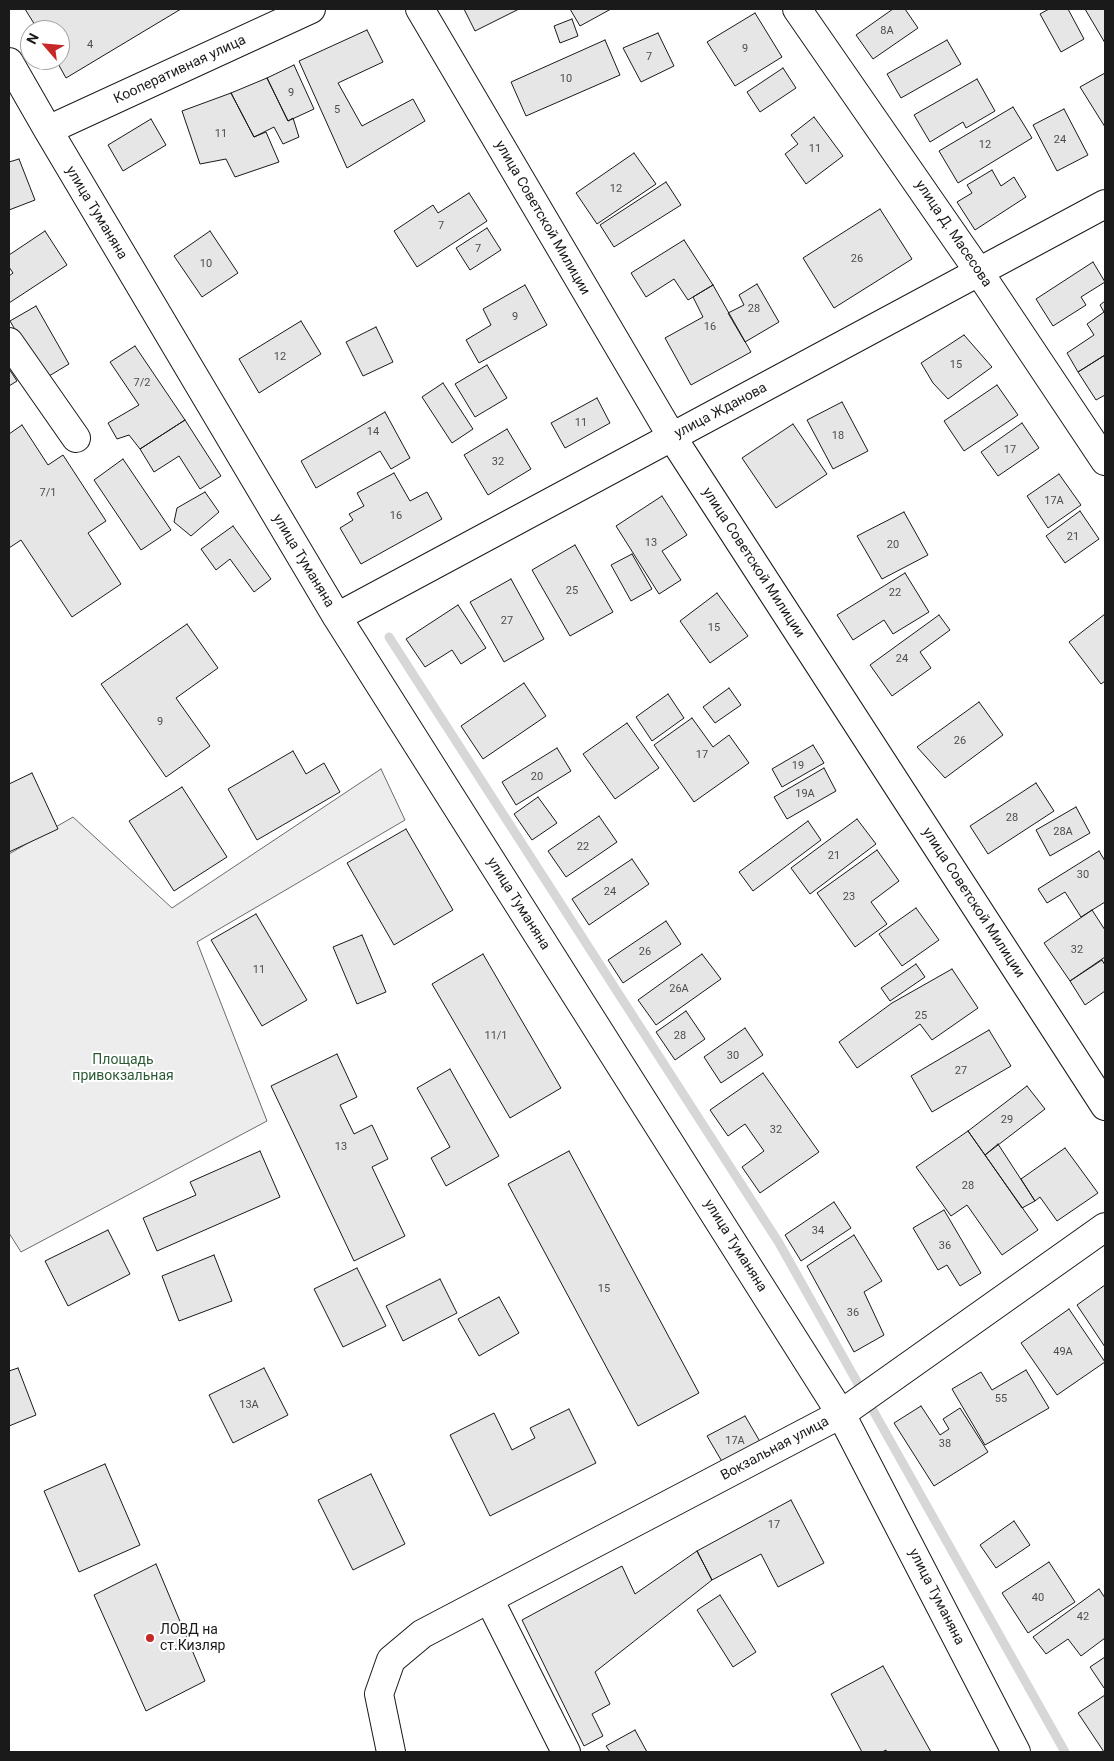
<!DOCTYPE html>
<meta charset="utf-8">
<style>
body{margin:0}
#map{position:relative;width:1114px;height:1761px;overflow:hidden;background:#fff;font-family:Roboto,sans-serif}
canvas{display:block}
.frame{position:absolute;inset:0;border:10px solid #1a1a1a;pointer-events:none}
.north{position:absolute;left:20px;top:20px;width:50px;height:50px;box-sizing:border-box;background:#fff;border:1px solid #a3a3a3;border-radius:50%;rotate:297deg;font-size:14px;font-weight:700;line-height:20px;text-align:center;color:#1a1a1a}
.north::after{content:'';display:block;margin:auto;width:18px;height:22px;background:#c62828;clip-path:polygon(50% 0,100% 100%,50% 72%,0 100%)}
</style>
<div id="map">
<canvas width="1114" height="1761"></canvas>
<div class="frame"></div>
<div class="north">N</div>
</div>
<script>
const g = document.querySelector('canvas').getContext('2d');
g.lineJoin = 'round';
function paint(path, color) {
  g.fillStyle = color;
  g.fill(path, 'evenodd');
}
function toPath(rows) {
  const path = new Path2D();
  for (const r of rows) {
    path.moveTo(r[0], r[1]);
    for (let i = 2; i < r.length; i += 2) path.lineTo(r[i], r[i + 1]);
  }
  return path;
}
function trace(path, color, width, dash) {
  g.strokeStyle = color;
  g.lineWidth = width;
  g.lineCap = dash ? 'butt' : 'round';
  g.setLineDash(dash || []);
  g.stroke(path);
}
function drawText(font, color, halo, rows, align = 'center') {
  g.font = font + ' Roboto,sans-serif';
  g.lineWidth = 4;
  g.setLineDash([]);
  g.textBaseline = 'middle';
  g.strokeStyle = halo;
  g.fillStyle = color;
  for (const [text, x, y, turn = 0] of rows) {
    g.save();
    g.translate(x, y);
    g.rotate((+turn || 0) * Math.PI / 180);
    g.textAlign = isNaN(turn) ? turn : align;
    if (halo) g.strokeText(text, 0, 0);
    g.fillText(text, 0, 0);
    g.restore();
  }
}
const built = toPath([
 [381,769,405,820,197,942,267,1121,21,1252,9,1233,9,854,73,817,172,908,381,769]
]);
paint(built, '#ededed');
trace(built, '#6a6a6a', 1);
trace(toPath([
 [389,637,779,1243,1065,1752]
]), '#d7d7d7', 9);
const building = toPath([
 [25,9,181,9,66,78,56,60,60,60,60,30,38,30,25,9],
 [464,9,519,9,475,31,464,9],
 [570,9,611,9,580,26,570,9],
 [893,9,905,9,918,28,873,59,856,35,893,9],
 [1049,9,1068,9,1084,39,1061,52,1040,14,1049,9],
 [1085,9,1105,9,1105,43,1085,9],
 [755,13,782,57,735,86,707,42,755,13],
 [572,19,578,36,560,43,554,26,572,19],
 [367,30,383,62,338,83,362,126,413,99,425,121,347,168,299,61,367,30],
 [658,33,674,66,641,82,623,48,658,33],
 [605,40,620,75,526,116,511,82,605,40],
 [947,40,961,64,901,98,887,74,947,40],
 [294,65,314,109,288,121,267,78,294,65],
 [783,68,796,88,760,112,747,92,783,68],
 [1105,73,1105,127,1080,87,1105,73],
 [267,78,288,121,293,118,299,137,283,144,274,127,254,137,231,93,267,78],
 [977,79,995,111,966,128,963,122,930,142,914,115,977,79],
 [231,93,254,137,266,132,279,162,235,177,226,159,200,164,182,111,231,93],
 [1013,107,1032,138,958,183,939,151,1013,107],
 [1064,109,1088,155,1057,171,1033,125,1064,109],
 [814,117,843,156,806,184,785,154,798,144,791,135,814,117],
 [151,119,166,145,123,171,108,145,151,119],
 [634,153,656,184,597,224,576,193,634,153],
 [19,159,35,200,9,210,9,162,19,159],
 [992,170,1001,186,1014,177,1026,197,975,230,957,202,972,193,967,185,992,170],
 [666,182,681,205,614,247,600,225,666,182],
 [469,193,487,221,417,267,394,231,433,205,438,213,469,193],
 [880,209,912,259,834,308,803,258,880,209],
 [487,228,501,250,470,270,456,248,487,228],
 [45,231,67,265,9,303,9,276,13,273,9,267,9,255,45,231],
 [210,231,238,273,202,297,174,256,210,231],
 [684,240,713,285,688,300,674,279,646,297,631,273,684,240],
 [1093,262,1105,282,1081,297,1086,305,1053,326,1036,299,1093,262],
 [757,284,779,322,745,342,728,313,744,305,739,295,757,284],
 [525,285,547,325,479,363,466,340,491,325,483,309,525,285],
 [713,285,751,352,691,385,665,338,703,317,693,297,713,285],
 [1105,301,1105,355,1078,372,1067,353,1094,335,1087,324,1104,312,1100,305,1105,301],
 [36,306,69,364,44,379,10,321,36,306],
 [301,321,321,354,259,393,239,359,301,321],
 [376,327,393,362,363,376,346,342,376,327],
 [964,335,992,367,948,399,933,383,921,363,964,335],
 [135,346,185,420,140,449,129,435,117,439,108,423,139,405,110,362,135,346],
 [1105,355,1105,395,1096,400,1078,372,1105,355],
 [487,365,507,398,475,417,455,384,487,365],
 [9,369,17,381,9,386,9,369],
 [443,383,473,429,452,443,422,397,443,383],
 [997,385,1018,415,964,451,944,421,997,385],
 [597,398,610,423,565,448,551,423,597,398],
 [842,402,868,451,833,469,807,420,842,402],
 [385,412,410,458,391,469,380,451,316,488,301,461,385,412],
 [185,420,221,476,200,489,179,456,154,472,140,449,185,420],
 [1022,423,1039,448,998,476,981,452,1022,423],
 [793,424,827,474,776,508,742,458,793,424],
 [22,425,48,465,63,455,106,521,88,533,121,584,72,617,21,540,9,548,9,434,22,425],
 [507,429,531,469,488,495,464,455,507,429],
 [123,459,171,530,141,550,94,480,123,459],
 [394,473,410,501,427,492,442,519,361,564,340,528,353,520,349,514,364,506,357,493,394,473],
 [1059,474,1081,505,1048,528,1027,496,1059,474],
 [205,492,219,512,191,536,174,522,177,508,205,492],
 [662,496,687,535,662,551,681,580,659,594,616,526,662,496],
 [1080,511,1099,539,1065,563,1046,536,1080,511],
 [904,512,928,555,882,579,857,536,904,512],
 [233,526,271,579,254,592,230,559,216,570,201,549,233,526],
 [575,545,613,612,570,636,532,570,575,545],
 [632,554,652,589,631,601,611,565,632,554],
 [905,573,929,612,893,634,884,620,853,640,837,615,905,573],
 [511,579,544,639,504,662,470,602,511,579],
 [717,593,748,636,710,663,680,621,717,593],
 [458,605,486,648,461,664,452,650,425,667,406,639,458,605],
 [1105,614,1105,681,1101,684,1069,642,1105,614],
 [939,615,950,630,920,652,931,668,892,696,870,665,939,615],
 [187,624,218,668,176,698,210,746,166,777,101,684,187,624],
 [524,683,546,716,483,759,461,726,524,683],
 [729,688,741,705,715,723,703,707,729,688],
 [668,694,684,718,652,741,636,717,668,694],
 [979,702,1003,735,945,778,917,747,979,702],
 [692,718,713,747,729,735,749,763,694,802,654,745,692,718],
 [627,723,659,768,615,799,583,754,627,723],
 [813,745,824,763,782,787,772,769,813,745],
 [557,748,571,771,516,805,502,782,557,748],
 [293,751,306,774,324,763,340,792,257,840,228,789,293,751],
 [824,768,836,791,787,819,774,797,824,768],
 [32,773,58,829,9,852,9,784,32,773],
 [1036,783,1054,811,988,854,970,826,1036,783],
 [182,787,227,857,174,891,129,821,182,787],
 [538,797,557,823,532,840,514,814,538,797],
 [1076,807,1090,833,1050,856,1036,830,1076,807],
 [599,816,617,842,566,877,548,851,599,816],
 [857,819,876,844,810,894,791,868,857,819],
 [808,821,821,840,753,891,739,872,808,821],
 [406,829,453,910,394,945,347,863,406,829],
 [877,850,899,881,871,902,887,924,855,947,817,893,877,850],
 [1099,851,1105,861,1105,902,1081,917,1065,892,1047,903,1038,889,1099,851],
 [632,859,649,884,589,925,572,899,632,859],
 [916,908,939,940,902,966,879,934,916,908],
 [1092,910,1105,930,1105,957,1070,981,1044,943,1092,910],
 [256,914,307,1000,262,1026,211,940,256,914],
 [666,921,681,944,623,983,608,960,666,921],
 [362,935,386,992,357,1004,333,947,362,935],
 [483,954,561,1088,510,1118,432,984,483,954],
 [702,954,721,979,656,1025,638,1000,702,954],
 [1102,960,1105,965,1105,991,1085,1005,1070,981,1102,960],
 [916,964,925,977,890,1001,881,988,916,964],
 [952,969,978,1008,932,1040,920,1024,857,1068,839,1042,892,1003,952,969],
 [686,1011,705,1039,675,1060,656,1032,686,1011],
 [745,1028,763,1055,721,1083,704,1057,745,1028],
 [989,1030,1011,1066,932,1112,911,1076,989,1030],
 [337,1054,357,1097,340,1105,354,1134,372,1125,388,1159,372,1167,405,1236,354,1261,271,1086,337,1054],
 [450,1069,499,1156,446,1186,431,1158,450,1147,417,1088,450,1069],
 [763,1073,819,1152,760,1193,742,1167,764,1151,745,1124,728,1136,710,1110,763,1073],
 [1027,1086,1045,1109,985,1155,968,1131,1027,1086],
 [968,1131,1038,1230,1002,1255,967,1205,951,1216,916,1167,968,1131],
 [998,1144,1035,1201,1022,1208,985,1155,998,1144],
 [1065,1148,1098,1193,1057,1221,1040,1197,1035,1201,1021,1179,1065,1148],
 [260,1151,280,1197,157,1251,143,1218,196,1195,190,1182,260,1151],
 [569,1151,699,1393,638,1426,508,1184,569,1151],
 [834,1202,851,1228,801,1261,785,1235,834,1202],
 [944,1210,981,1273,960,1286,947,1265,938,1270,913,1228,944,1210],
 [108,1230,130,1274,68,1306,45,1261,108,1230],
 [854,1235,882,1281,864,1292,884,1335,854,1352,807,1266,854,1235],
 [214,1255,232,1301,179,1321,162,1276,214,1255],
 [357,1268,386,1326,343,1347,314,1289,357,1268],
 [440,1279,457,1313,403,1341,386,1306,440,1279],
 [1105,1285,1105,1347,1077,1305,1105,1285],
 [499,1297,519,1333,479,1356,458,1319,499,1297],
 [1069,1309,1105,1362,1057,1395,1021,1343,1069,1309],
 [18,1368,36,1415,9,1426,9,1371,18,1368],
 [264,1368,288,1415,233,1443,209,1395,264,1368],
 [1026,1370,1049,1408,985,1445,952,1389,981,1372,992,1390,1026,1370],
 [921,1406,940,1435,949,1429,943,1419,960,1408,988,1452,934,1486,894,1423,921,1406],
 [569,1409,596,1463,490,1516,450,1435,494,1413,512,1450,535,1438,530,1428,569,1409],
 [745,1416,762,1445,724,1465,707,1436,745,1416],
 [105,1464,140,1545,79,1572,44,1491,105,1464],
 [371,1474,405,1544,353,1570,318,1500,371,1474],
 [791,1500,824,1563,778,1587,761,1554,712,1580,697,1551,791,1500],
 [1014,1521,1030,1545,996,1568,980,1545,1014,1521],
 [697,1551,712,1580,595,1672,610,1704,592,1714,603,1736,584,1746,522,1620,622,1566,635,1594,697,1551],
 [1049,1562,1075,1602,1028,1633,1002,1593,1049,1562],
 [156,1564,205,1681,146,1711,94,1595,156,1564],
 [1099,1589,1105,1598,1105,1638,1081,1656,1068,1639,1046,1654,1033,1637,1099,1589],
 [720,1595,756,1652,733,1667,697,1610,720,1595],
 [1105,1657,1105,1687,1104,1688,1090,1667,1105,1657],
 [883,1666,931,1752,887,1752,886,1750,882,1752,862,1752,831,1694,883,1666],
 [1105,1695,1105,1752,1104,1752,1078,1713,1105,1695],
 [635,1730,647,1752,610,1752,606,1746,635,1730]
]);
paint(building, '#e6e6e6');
trace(building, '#1a1a1a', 1);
const minor = toPath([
 [420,9,672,437,1105,1106],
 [797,9,979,272,1105,461],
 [9,62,48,130,337,617,841,1414,1016,1752],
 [48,130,311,9],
 [9,342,76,438],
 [337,617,1105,204],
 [489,1599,566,1752],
 [391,1752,379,1694,391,1660,422,1634,841,1414,1105,1227]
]);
trace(minor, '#1a1a1a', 30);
trace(minor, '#fff', 28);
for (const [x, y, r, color] of [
 [150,1638,5,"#c62828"]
]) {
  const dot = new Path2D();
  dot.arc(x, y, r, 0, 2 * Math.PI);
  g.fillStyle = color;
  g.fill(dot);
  trace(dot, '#fff', 2);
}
drawText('11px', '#4d4d4d', null, [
 ["8А",887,31],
 ["4",90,45],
 ["9",745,49],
 ["7",649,57],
 ["10",566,79],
 ["9",291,93],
 ["5",337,110],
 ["11",221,134],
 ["24",1060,140],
 ["12",985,145],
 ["11",815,149],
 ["12",616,189],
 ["7",441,226],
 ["7",478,249],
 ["26",857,259],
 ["10",206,264],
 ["28",754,309],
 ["9",515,317],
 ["16",710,327],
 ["12",280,357],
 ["15",956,365],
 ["7/2",142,383],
 ["11",581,423],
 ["14",373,432],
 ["18",838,436],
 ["17",1010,450],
 ["32",498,462],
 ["7/1",48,493],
 ["17А",1054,501],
 ["16",396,516],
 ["21",1073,537],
 ["13",651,543],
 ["20",893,545],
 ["25",572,591],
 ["22",895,593],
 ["27",507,621],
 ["15",714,628],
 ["24",902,659],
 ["9",160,722],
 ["26",960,741],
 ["17",702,755],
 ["19",798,766],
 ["20",537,777],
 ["19А",805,794],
 ["28",1012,818],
 ["28А",1063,832],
 ["22",583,847],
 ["21",834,856],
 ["30",1083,875],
 ["24",610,892],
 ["23",849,897],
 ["32",1077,950],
 ["26",645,952],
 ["11",259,970],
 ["26А",679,989],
 ["25",921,1016],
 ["11/1",496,1036],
 ["28",680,1036],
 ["30",733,1056],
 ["27",961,1071],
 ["29",1007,1120],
 ["32",776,1130],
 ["13",341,1147],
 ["28",968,1186],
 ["34",818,1231],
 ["36",945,1246],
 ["15",604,1289],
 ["36",853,1313],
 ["49А",1063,1352],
 ["55",1001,1399],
 ["13А",249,1405],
 ["17А",735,1441],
 ["38",945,1444],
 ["17",774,1525],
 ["40",1038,1598],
 ["42",1083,1617]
]);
drawText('14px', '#1a1a1a', '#fff', [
 ["Кооперативная улица",180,70,-25],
 ["улица Туманяна",96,213,59],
 ["улица Советской Милиции",542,218,60],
 ["улица Д. Масесова",953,234,56],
 ["улица Жданова",721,411,-28],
 ["улица Туманяна",303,561,59],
 ["улица Советской Милиции",753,563,57],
 ["улица Советской Милиции",973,903,57],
 ["улица Туманяна",518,904,58],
 ["улица Туманяна",735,1246,58],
 ["Вокзальная улица",775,1449,-28],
 ["улица Туманяна",936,1597,63]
]);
drawText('14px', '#2b5a34', '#fff', [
 ["Площадь",123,1060],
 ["привокзальная",123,1076]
]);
drawText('14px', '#1a1a1a', '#fff', [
 ["ЛОВД на",160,1630],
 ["ст.Кизляр",160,1646]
], 'left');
</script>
